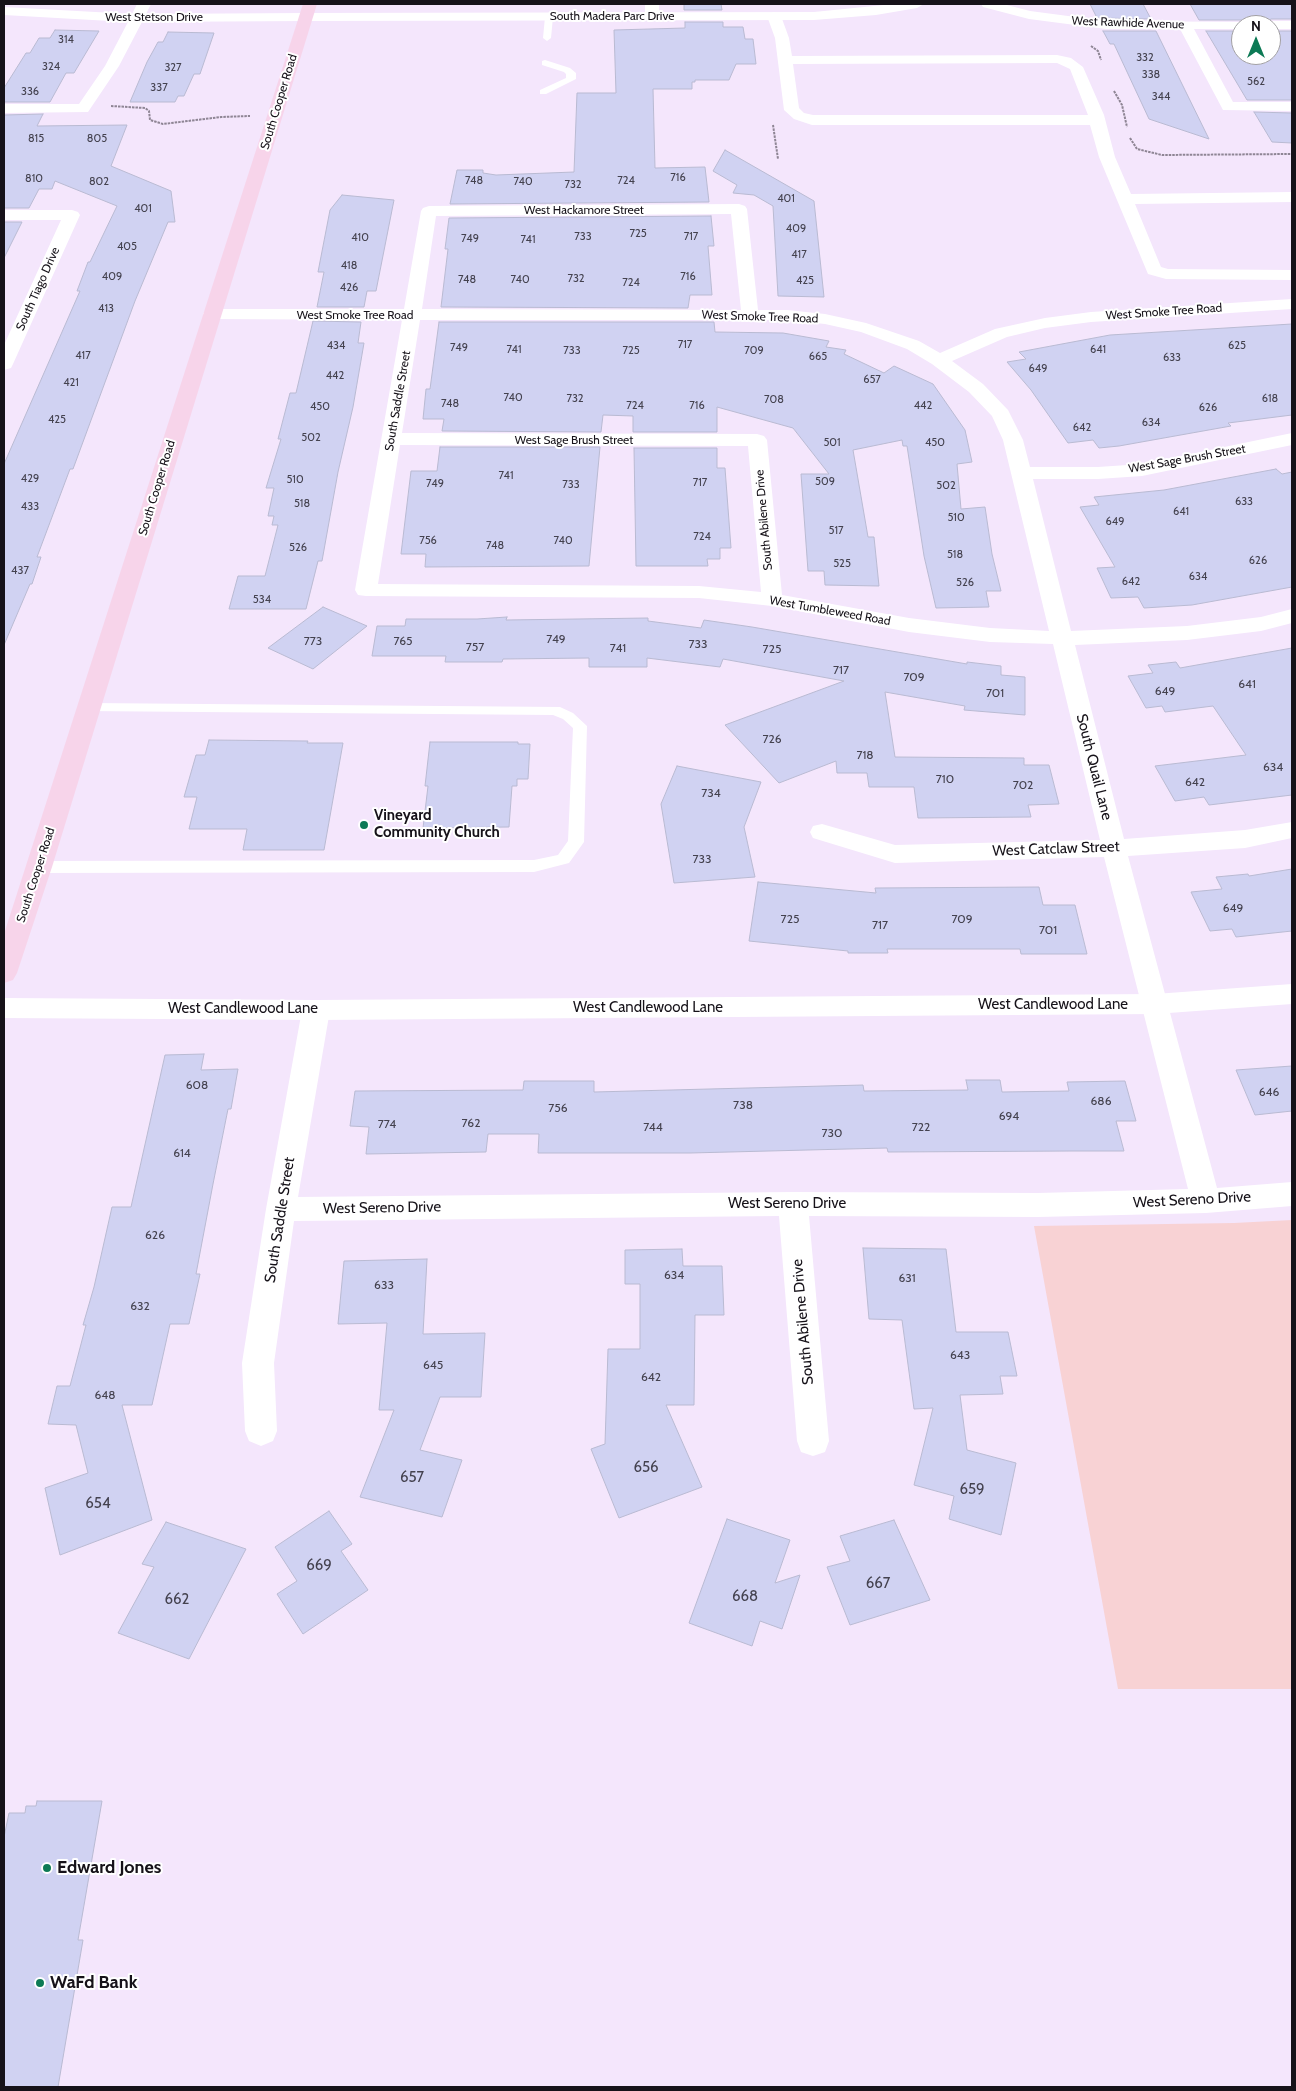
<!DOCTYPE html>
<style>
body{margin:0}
#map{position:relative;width:1296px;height:2091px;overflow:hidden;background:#f4e6fc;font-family:Cabin,sans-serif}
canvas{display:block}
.frame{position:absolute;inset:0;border:5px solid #161219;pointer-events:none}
.north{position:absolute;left:1231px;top:15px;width:50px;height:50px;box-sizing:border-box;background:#fff;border:1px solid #a2a0a3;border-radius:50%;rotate:0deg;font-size:14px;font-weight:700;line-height:20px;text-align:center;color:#161219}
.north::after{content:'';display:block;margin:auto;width:18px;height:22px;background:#0d7a55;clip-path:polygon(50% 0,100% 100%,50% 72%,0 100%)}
</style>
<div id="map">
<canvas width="1296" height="2091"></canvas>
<div class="frame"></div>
<div class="north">N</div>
</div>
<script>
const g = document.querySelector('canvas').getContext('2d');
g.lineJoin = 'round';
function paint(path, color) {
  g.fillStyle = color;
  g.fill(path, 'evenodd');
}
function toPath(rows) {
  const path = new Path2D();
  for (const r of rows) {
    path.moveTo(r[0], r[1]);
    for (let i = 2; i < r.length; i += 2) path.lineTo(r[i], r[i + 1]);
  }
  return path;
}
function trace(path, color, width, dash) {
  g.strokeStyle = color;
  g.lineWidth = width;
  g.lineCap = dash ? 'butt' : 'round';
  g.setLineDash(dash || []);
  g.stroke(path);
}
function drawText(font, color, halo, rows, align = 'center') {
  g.font = font + ' Cabin,sans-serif';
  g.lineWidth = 4;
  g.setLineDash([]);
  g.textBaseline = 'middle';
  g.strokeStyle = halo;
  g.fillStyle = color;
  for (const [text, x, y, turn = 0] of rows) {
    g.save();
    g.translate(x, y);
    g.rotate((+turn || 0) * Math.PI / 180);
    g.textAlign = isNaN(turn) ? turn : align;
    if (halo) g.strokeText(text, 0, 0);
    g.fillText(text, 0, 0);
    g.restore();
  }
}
paint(toPath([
 [1292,1220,1292,1689,1118,1689,1034,1226,1234,1223]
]), '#f8d2d4');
const building = toPath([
 [684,4,721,4,722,10,684,10,684,4],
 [1090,4,1143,4,1151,19,1097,18,1090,4],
 [1190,4,1292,4,1292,19,1271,19,1262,25,1250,25,1246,20,1199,20,1190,4],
 [685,22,723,22,723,27,743,27,745,39,753,39,756,64,736,64,729,80,695,80,695,82,692,82,692,89,653,89,655,168,705,167,709,202,450,204,457,170,483,170,483,173,496,175,574,172,577,93,616,93,614,30,685,28,685,22],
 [55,30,99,31,74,73,66,73,50,102,4,102,4,88,26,53,30,53,39,38,50,38,55,30],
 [1103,31,1156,31,1209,139,1149,119,1114,44,1110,44,1103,31],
 [1206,31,1241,31,1241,55,1271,55,1271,31,1292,31,1292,100,1247,100,1206,31],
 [168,32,214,33,200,74,194,74,184,96,178,96,175,102,130,102,147,62,158,42,163,42,168,32],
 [1254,112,1292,113,1292,143,1272,142,1254,112],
 [43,114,37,126,127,125,111,166,171,191,175,222,168,222,135,301,73,469,70,469,37,557,41,557,32,584,30,584,4,645,4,464,80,291,77,291,88,262,90,262,117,206,55,181,52,189,39,189,29,208,4,208,4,115,43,114],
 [725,150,814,201,824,297,778,296,773,206,754,195,733,193,737,185,713,171,725,150],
 [342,195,394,200,376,291,367,291,364,307,317,307,324,272,318,272,330,210,342,195],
 [711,216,714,246,708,246,712,295,690,295,688,308,441,307,448,249,445,249,449,218,711,216],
 [4,222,22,222,4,258,4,222],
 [313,321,361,322,358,343,364,343,353,407,338,472,322,561,318,561,306,609,229,609,238,576,265,576,278,525,272,525,274,516,268,516,274,488,266,488,281,439,278,439,290,393,296,393,313,321],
 [439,322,714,322,715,332,783,333,829,341,826,347,846,350,844,354,884,373,894,366,933,384,965,430,972,462,957,464,961,509,985,507,992,554,1001,591,986,591,989,607,936,608,924,556,907,446,903,446,902,440,853,450,868,537,874,537,879,586,825,585,824,571,808,571,801,474,829,474,793,428,717,407,717,432,633,432,633,416,603,415,601,432,442,431,444,419,423,419,426,389,430,389,439,322],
 [1292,324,1292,415,1228,423,1231,426,1119,446,1099,448,1093,440,1068,443,1031,390,1007,362,1026,359,1019,352,1110,335,1292,324],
 [440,447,600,447,589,566,425,567,426,554,401,554,411,471,437,471,440,447],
 [634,448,717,448,717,468,725,468,731,548,720,548,720,559,707,559,708,566,636,566,634,448],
 [1276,469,1282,474,1292,472,1292,587,1192,605,1144,608,1138,597,1111,598,1097,568,1115,567,1080,507,1099,505,1094,497,1164,490,1276,469],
 [323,607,367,626,313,669,268,648,323,607],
 [507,617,506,620,648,618,648,621,701,628,704,620,752,627,967,664,967,662,1001,666,1001,675,1025,677,1025,715,964,710,965,706,885,692,895,757,1024,758,1024,765,1049,765,1059,804,1028,805,1031,817,918,818,914,787,869,787,867,773,837,773,836,761,779,783,725,725,844,681,723,659,720,667,647,658,647,667,589,667,589,658,503,659,502,662,445,662,446,656,372,656,377,626,405,626,406,619,477,619,507,617],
 [1292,648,1292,795,1209,805,1204,797,1175,801,1155,766,1246,755,1213,706,1165,712,1162,706,1146,708,1128,676,1153,673,1148,665,1176,662,1180,668,1292,648],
 [209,740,308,741,307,743,343,743,324,850,243,850,247,829,189,829,197,797,184,797,196,755,205,755,209,740],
 [430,742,518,742,518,744,530,744,528,779,517,779,517,786,512,786,509,827,423,828,428,786,425,786,430,742],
 [677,766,761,782,744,827,755,877,674,883,661,804,677,766],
 [1292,869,1292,931,1236,937,1232,929,1210,931,1191,892,1222,889,1216,877,1248,874,1249,876,1292,869],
 [758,882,876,893,875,888,1039,887,1043,905,1075,905,1087,954,1021,954,1020,949,887,949,888,953,848,953,848,951,749,941,758,882],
 [204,1054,201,1070,238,1069,231,1109,228,1109,213,1184,196,1274,200,1274,189,1324,170,1324,152,1405,122,1405,152,1520,60,1555,45,1488,88,1473,76,1425,48,1424,57,1386,70,1386,86,1325,83,1325,94,1287,112,1207,131,1207,165,1055,204,1054],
 [1292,1066,1292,1111,1255,1115,1236,1070,1292,1066],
 [966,1080,1000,1080,1002,1092,1069,1091,1067,1082,1125,1081,1136,1121,1116,1121,1124,1151,1072,1151,888,1152,887,1148,690,1153,538,1153,539,1134,488,1134,486,1152,366,1154,369,1127,350,1126,355,1091,523,1090,524,1081,594,1081,594,1092,863,1085,864,1091,968,1090,966,1080],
 [863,1248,946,1249,956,1332,1008,1332,1017,1376,1000,1376,1003,1394,960,1395,967,1450,1016,1463,1001,1535,949,1519,954,1496,914,1485,933,1408,914,1409,902,1320,869,1319,863,1248],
 [682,1249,683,1266,722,1266,724,1315,695,1315,694,1405,666,1405,702,1487,619,1518,591,1449,605,1444,608,1349,640,1349,640,1284,625,1284,625,1250,682,1249],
 [427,1259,423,1334,485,1333,481,1397,440,1397,420,1450,462,1460,442,1517,360,1497,394,1410,379,1410,387,1323,338,1324,344,1261,427,1259],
 [329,1511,352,1544,341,1551,368,1590,303,1634,277,1594,297,1581,275,1547,329,1511],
 [727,1519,790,1540,775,1583,800,1575,782,1629,760,1621,752,1646,689,1623,727,1519],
 [894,1520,930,1600,850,1625,827,1567,850,1561,840,1536,894,1520],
 [166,1522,246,1549,189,1659,118,1633,154,1567,142,1564,166,1522],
 [37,1801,102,1801,78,1940,83,1940,58,2087,4,2087,4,1837,9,1813,25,1813,26,1806,36,1806,37,1801]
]);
paint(building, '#d0d2f2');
trace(building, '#b9bad2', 1);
trace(toPath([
 [1091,46,1098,51,1101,60],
 [1114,91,1122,105,1127,127],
 [111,106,145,108,149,111,150,120,163,124,221,117,250,116],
 [773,125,778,159],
 [1130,138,1137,149,1162,155,1292,154]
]), '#8e8594', 2, [2.5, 1]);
paint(toPath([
 [549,14,553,17,551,38,547,41,543,38,545,17,549,14],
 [545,60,570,68,576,73,576,79,546,94,540,94,540,90,566,78,566,74,564,72,542,65,542,61,545,60],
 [89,703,560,707,573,713,587,726,584,842,569,863,534,872,39,873,33,871,31,867,33,863,39,861,534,860,558,855,568,841,573,728,563,719,553,715,84,711,82,708,84,705,89,703]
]), '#fff');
paint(toPath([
 [137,4,151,4,146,14,305,13,312,17,305,21,142,22,119,66,88,112,4,113,4,104,79,104,105,66,128,22,4,15,4,7,132,14,137,4],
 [645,4,659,4,659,16,657,19,647,19,645,16,645,4],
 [981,4,1003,4,1030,11,1106,21,1246,22,1248,25,1241,25,1241,29,1194,29,1233,102,1292,102,1292,111,1223,110,1180,29,1106,29,1029,19,983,7,981,4],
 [774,12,781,16,789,38,792,56,1057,55,1071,58,1083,67,1104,115,1115,157,1131,194,1292,192,1292,202,1135,204,1161,267,1168,269,1292,270,1292,280,1166,279,1148,274,1099,157,1090,125,812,125,794,119,784,110,775,38,767,16,774,12],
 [1057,63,1070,69,1088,115,813,115,804,113,799,108,793,64,1057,63],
 [1271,21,1292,21,1292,29,1271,29,1271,25,1264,25,1271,21],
 [739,204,745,206,747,209,758,310,787,310,825,314,866,323,919,341,940,353,995,329,1045,318,1091,312,1292,299,1292,309,1091,322,1045,328,1007,337,952,361,983,384,1008,410,1023,440,1030,467,1098,467,1142,464,1292,433,1292,445,1142,476,1098,479,1033,479,1071,631,1187,626,1261,617,1292,609,1292,623,1261,631,1187,640,1075,645,1124,839,1245,830,1292,822,1292,838,1245,848,1128,856,1217,1188,1292,1182,1292,1206,1206,1213,1038,1217,809,1216,829,1441,825,1452,813,1456,801,1452,797,1441,779,1216,294,1221,274,1363,277,1431,273,1441,261,1446,249,1441,245,1431,242,1363,266,1209,302,1010,306,1003,316,1000,326,1003,330,1010,298,1197,793,1192,1038,1193,1188,1189,1104,857,895,863,813,838,810,832,813,826,822,824,895,845,1100,840,1053,644,990,642,909,632,772,606,699,598,366,596,358,595,355,590,402,320,212,319,206,318,203,314,206,310,212,309,404,309,421,211,423,208,429,206,739,204],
 [731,214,741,310,422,309,436,216,731,214],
 [420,320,787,320,825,324,861,332,907,349,932,364,969,392,992,416,1003,440,1049,631,990,628,909,618,782,595,767,440,764,436,757,434,402,433,420,320],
 [400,445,748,446,761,592,699,586,378,584,400,445],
 [4,210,72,210,78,212,80,215,13,364,11,368,4,370,4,345,61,220,4,220,4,210]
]), '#fff');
paint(toPath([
 [894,4,924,4,917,8,876,15,814,20,305,21,298,17,305,13,814,12,894,4],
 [1292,984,1292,1004,1155,1014,316,1020,4,1018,4,998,316,1000,1155,994,1292,984]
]), '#fff');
paint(toPath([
 [303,4,317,4,52,867,17,973,13,980,4,983,4,934,303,4]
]), '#f7d4ea');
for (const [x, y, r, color] of [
 [364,825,5,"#0d7a55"],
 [47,1868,5,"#0d7a55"],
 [40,1983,5,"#0d7a55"]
]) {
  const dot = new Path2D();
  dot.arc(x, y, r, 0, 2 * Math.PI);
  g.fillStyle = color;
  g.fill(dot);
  trace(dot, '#fff', 2);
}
drawText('11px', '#44424f', null, [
 ["314",66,40],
 ["332",1145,58],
 ["324",51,67],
 ["327",173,68],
 ["338",1151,75],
 ["562",1256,82],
 ["337",159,88],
 ["336",30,92],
 ["344",1161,97],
 ["815",36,139],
 ["805",97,139],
 ["716",678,178],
 ["810",34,179],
 ["748",474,181],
 ["724",626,181],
 ["802",99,182],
 ["740",523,182],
 ["732",573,185],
 ["401",786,199],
 ["401",143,209],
 ["409",796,229],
 ["725",638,234],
 ["733",583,237],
 ["717",691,237],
 ["410",360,238],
 ["749",470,239],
 ["741",528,240],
 ["405",127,247],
 ["417",799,255],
 ["418",349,266],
 ["409",112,277],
 ["716",688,277],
 ["732",576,279],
 ["748",467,280],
 ["740",520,280],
 ["425",805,281],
 ["724",631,283],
 ["426",349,288],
 ["413",106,309],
 ["717",685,345],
 ["434",336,346],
 ["625",1237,346],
 ["749",459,348],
 ["741",514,350],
 ["641",1098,350],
 ["733",572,351],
 ["725",631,351],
 ["709",754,351],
 ["417",83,356],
 ["665",818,357],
 ["633",1172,358],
 ["649",1038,369],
 ["442",335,376],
 ["657",872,380],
 ["421",71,383],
 ["740",513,398],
 ["732",575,399],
 ["618",1270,399],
 ["708",774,400],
 ["748",450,404],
 ["724",635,406],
 ["716",697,406],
 ["442",923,406],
 ["450",320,407],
 ["626",1208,408],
 ["425",57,420],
 ["634",1151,423],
 ["642",1082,428],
 ["502",311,438],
 ["501",832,443],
 ["450",935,443],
 ["741",506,476],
 ["429",30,479],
 ["510",295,480],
 ["509",825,482],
 ["717",700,483],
 ["749",435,484],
 ["733",571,485],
 ["502",946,486],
 ["633",1244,502],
 ["518",302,504],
 ["433",30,507],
 ["641",1181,512],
 ["510",956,518],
 ["649",1115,522],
 ["517",836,531],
 ["724",702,537],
 ["756",428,541],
 ["740",563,541],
 ["748",495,546],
 ["526",298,548],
 ["518",955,555],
 ["626",1258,561],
 ["525",842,564],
 ["437",20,571],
 ["634",1198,577],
 ["642",1131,582],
 ["526",965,583],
 ["534",262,600]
]);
drawText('12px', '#161219', '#fff', [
 ["South Madera Parc Drive",612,16],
 ["West Stetson Drive",154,17],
 ["West Rawhide Avenue",1128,23,2],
 ["South Cooper Road",279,102,-73],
 ["West Hackamore Street",584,210],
 ["South Tiago Drive",38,289,-66],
 ["West Smoke Tree Road",1164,312,-4],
 ["West Smoke Tree Road",355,315],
 ["West Smoke Tree Road",760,317,2],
 ["South Saddle Street",398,401,-80],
 ["West Sage Brush Street",574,440],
 ["West Sage Brush Street",1187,459,-10],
 ["South Cooper Road",157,488,-73],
 ["South Abilene Drive",764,520,-95],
 ["West Tumbleweed Road",830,611,10],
 ["South Cooper Road",36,875,-72]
]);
drawText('12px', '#44424f', null, [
 ["749",556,639],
 ["773",313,641],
 ["765",403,641],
 ["733",698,644],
 ["757",475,647],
 ["741",618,648],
 ["725",772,649],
 ["717",841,670],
 ["709",914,677],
 ["641",1247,684],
 ["649",1165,691],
 ["701",995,693],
 ["726",772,739],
 ["718",865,755],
 ["634",1273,767],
 ["710",945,779],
 ["642",1195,782],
 ["702",1023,785],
 ["734",711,793],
 ["733",702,859],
 ["649",1233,908],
 ["725",790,919],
 ["709",962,919],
 ["717",880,925],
 ["701",1048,930],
 ["608",197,1085],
 ["646",1269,1092],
 ["686",1101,1101],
 ["738",743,1105],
 ["756",558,1108],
 ["694",1009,1116],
 ["762",471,1123],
 ["774",387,1124],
 ["744",653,1127],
 ["722",921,1127],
 ["730",832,1133],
 ["614",182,1153],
 ["626",155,1235],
 ["634",674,1275],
 ["631",907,1278],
 ["633",384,1285],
 ["632",140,1306],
 ["643",960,1355],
 ["645",433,1365],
 ["642",651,1377],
 ["648",105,1395]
]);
drawText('15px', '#161219', '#fff', [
 ["South Quail Lane",1094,767,76],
 ["West Catclaw Street",1056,849,-2],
 ["West Candlewood Lane",1053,1005],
 ["West Candlewood Lane",648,1008],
 ["West Candlewood Lane",243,1009],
 ["West Sereno Drive",1192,1200,-3],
 ["West Sereno Drive",787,1204],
 ["West Sereno Drive",382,1208,-1],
 ["South Saddle Street",280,1220,-81],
 ["South Abilene Drive",803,1322,-95]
]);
drawText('bold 15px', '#161219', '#fff', [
 ["Vineyard",374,816],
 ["Community Church",374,833]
], 'left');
drawText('15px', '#44424f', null, [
 ["656",646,1468],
 ["657",412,1478],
 ["659",972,1490],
 ["654",98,1504],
 ["669",319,1566],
 ["667",878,1584],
 ["668",745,1597],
 ["662",177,1600]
]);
drawText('bold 18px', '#161219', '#fff', [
 ["Edward Jones",57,1868],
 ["WaFd Bank",50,1983]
], 'left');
</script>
